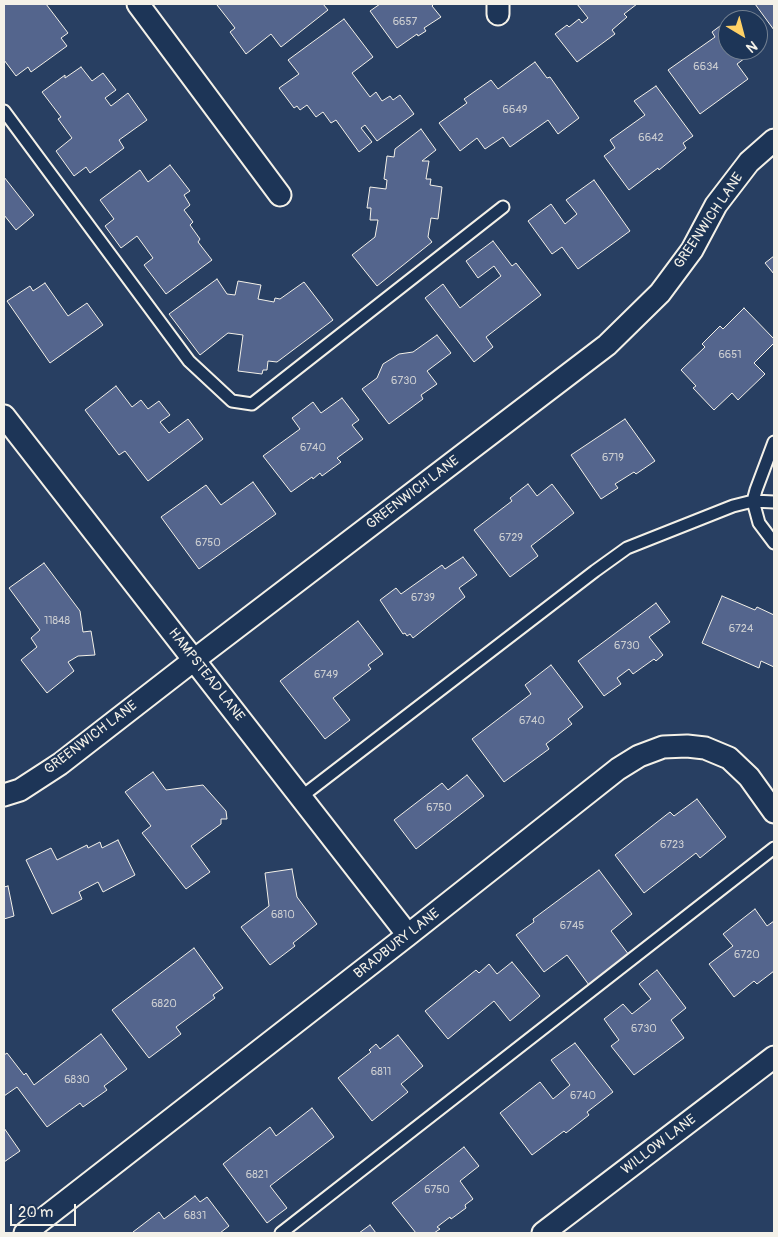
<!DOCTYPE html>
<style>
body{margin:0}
#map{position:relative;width:778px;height:1237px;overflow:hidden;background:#283f62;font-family:Pangolin,sans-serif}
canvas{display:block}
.frame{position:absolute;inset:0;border:5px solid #f4f1e8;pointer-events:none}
.north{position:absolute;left:718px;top:10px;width:50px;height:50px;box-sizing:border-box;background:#1d3557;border:1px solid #738091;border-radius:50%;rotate:143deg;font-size:14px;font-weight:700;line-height:20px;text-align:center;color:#f4f1e8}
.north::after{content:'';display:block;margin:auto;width:18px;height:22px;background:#ffd166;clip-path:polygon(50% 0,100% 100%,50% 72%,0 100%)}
.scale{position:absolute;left:10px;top:1204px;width:66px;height:22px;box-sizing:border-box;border:2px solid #f4f1e8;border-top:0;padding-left:6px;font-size:15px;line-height:18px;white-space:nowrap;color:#f4f1e8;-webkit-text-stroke:4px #1d3557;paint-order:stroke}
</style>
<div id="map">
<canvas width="778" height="1237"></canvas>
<div class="frame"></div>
<div class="north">N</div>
<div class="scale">20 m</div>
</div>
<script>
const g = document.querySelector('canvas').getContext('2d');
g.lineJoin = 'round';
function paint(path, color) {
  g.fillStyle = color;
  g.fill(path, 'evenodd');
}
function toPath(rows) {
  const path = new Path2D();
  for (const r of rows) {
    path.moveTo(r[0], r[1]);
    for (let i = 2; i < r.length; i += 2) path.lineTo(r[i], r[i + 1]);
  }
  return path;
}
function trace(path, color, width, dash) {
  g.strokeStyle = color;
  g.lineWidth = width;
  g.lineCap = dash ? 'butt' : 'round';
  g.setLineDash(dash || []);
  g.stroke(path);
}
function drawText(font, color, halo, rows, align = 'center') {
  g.font = font + ' Pangolin,sans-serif';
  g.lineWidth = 4;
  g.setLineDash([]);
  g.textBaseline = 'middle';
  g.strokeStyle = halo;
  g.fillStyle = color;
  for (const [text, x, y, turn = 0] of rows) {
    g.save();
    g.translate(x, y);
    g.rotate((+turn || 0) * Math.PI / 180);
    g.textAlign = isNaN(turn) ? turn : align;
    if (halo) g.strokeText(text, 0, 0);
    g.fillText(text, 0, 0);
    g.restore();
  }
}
const building = toPath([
 [4,4,46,4,68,33,61,38,67,46,31,72,28,67,16,76,4,60,4,4],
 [218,4,323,4,328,10,281,47,271,34,246,54,230,32,235,28,217,5,218,4],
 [380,4,434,4,432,6,441,17,424,28,426,31,418,36,417,34,397,48,370,11,380,4],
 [577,4,637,4,624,14,627,17,612,30,615,34,577,62,555,34,567,25,569,27,579,19,582,23,588,18,577,4],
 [755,4,774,4,774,30,755,4],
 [344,19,373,57,352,73,370,97,376,92,382,101,390,96,393,100,400,95,414,114,377,141,365,125,361,128,372,142,359,152,336,120,331,123,323,112,316,117,307,105,300,110,297,106,294,108,279,88,299,74,288,60,344,19],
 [728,20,728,50,756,50,737,64,748,79,700,114,668,70,715,37,712,32,728,20],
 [535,62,547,78,550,77,579,118,558,134,548,120,510,147,503,137,485,149,477,138,460,151,439,123,467,103,464,99,491,80,498,89,535,62],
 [81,67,92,81,103,73,116,90,105,98,111,106,128,93,147,120,119,140,124,148,90,173,86,167,74,176,56,151,72,138,58,119,61,117,42,92,65,75,65,78,81,67],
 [656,86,693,136,683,143,686,148,659,170,658,168,629,190,604,156,615,148,610,140,645,115,634,101,656,86],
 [421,129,436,150,422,161,429,161,426,179,431,179,430,185,442,187,438,219,431,218,428,237,432,242,377,286,352,255,375,237,378,220,370,220,371,208,367,208,370,187,386,189,387,180,384,179,387,156,394,157,395,149,421,129],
 [170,165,190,191,184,195,190,205,184,210,193,222,190,225,200,239,198,242,212,260,166,294,144,265,153,258,137,236,121,248,105,226,114,219,100,200,140,170,148,182,170,165],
 [4,177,34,215,16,230,4,215,4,177],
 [594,180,630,231,578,269,562,247,552,254,528,221,551,204,565,224,577,214,566,200,594,180],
 [493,241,512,266,516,263,541,295,486,337,493,347,474,362,425,298,443,284,460,308,501,276,494,266,478,278,466,261,493,241],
 [774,256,774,274,765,263,774,256],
 [217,279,227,294,235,295,238,281,261,285,258,299,274,302,275,298,280,299,304,282,333,320,277,362,268,361,267,370,263,370,262,374,238,371,243,335,228,333,200,355,169,314,217,279],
 [45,283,68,316,87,303,103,325,50,363,7,301,30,286,33,291,45,283],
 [744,308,774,339,774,343,754,363,765,374,738,400,732,393,714,410,693,388,696,386,681,370,705,347,702,344,720,326,723,329,744,308],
 [437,335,451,353,427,371,437,384,421,395,423,399,389,424,362,389,377,378,383,364,399,354,413,352,437,335],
 [116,386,132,407,141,400,148,409,159,401,170,415,160,422,169,433,188,419,203,439,148,481,125,451,119,455,85,410,116,386],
 [342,398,359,420,352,425,363,439,337,458,341,462,322,476,320,473,313,479,312,477,291,492,263,456,300,429,292,418,313,402,321,413,342,398],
 [625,419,655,461,636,474,634,472,615,484,618,488,601,499,571,455,625,419],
 [253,482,276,514,199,569,161,517,206,485,221,505,253,482],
 [528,484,537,496,552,484,574,513,531,546,538,556,510,577,474,530,512,501,510,498,528,484],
 [463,557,477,575,459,588,465,597,413,638,410,634,407,636,405,633,403,634,380,600,396,588,401,594,442,565,445,569,463,557],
 [44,563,80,611,83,632,91,631,95,655,78,656,68,662,74,671,47,693,21,660,37,647,31,638,40,630,9,588,44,563],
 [722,596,755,610,757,607,774,615,774,667,761,661,759,668,702,643,722,596],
 [656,603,670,622,649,637,663,655,656,661,654,659,633,674,629,669,617,678,621,684,604,696,578,661,656,603],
 [358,621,383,654,368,665,371,669,333,698,350,720,325,739,280,681,358,621],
 [551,665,583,707,568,719,572,724,546,744,549,749,504,782,472,739,531,694,525,685,551,665],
 [153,772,166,790,203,785,226,811,227,819,221,819,221,824,191,846,210,872,186,889,142,833,151,826,125,792,153,772],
 [467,775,484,796,416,849,394,820,442,783,448,790,467,775],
 [697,799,726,837,700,858,696,853,644,893,615,855,670,812,674,816,697,799],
 [118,840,135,875,103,892,98,882,79,892,82,899,52,914,26,860,51,848,57,860,87,845,88,848,100,842,102,848,118,840],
 [292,869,297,897,317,924,293,943,295,946,270,965,241,927,269,906,265,873,292,869],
 [599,870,632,914,611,931,629,955,589,985,567,955,544,972,516,935,534,922,533,919,599,870],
 [8,886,14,916,4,919,4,887,8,886],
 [755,909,767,926,774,921,774,971,757,984,754,981,734,997,709,964,733,946,723,934,755,909],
 [194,948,223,988,213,995,215,998,176,1027,181,1034,149,1058,112,1010,194,948],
 [512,962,540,996,510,1021,494,1001,448,1039,425,1011,476,970,479,973,489,964,497,974,512,962],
 [657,970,686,1008,671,1020,684,1038,634,1075,611,1046,619,1040,604,1019,623,1004,632,1014,651,999,639,984,657,970],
 [101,1034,127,1069,104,1086,107,1090,83,1107,80,1103,47,1127,17,1087,4,1096,4,1055,7,1053,24,1075,26,1073,34,1085,101,1034],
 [398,1035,423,1066,401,1084,408,1092,372,1121,338,1078,371,1052,369,1050,376,1044,380,1049,398,1035],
 [575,1043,613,1092,587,1112,589,1115,566,1133,564,1131,532,1155,500,1113,540,1082,553,1099,570,1085,551,1060,575,1043],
 [312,1108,334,1137,270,1186,287,1208,267,1223,223,1164,270,1127,276,1136,312,1108],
 [4,1128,20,1151,4,1162,4,1128],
 [464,1147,479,1166,460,1181,473,1199,465,1205,466,1208,451,1219,450,1217,437,1227,440,1229,434,1233,416,1233,392,1203,464,1147],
 [195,1196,200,1202,207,1197,229,1226,220,1233,134,1233,133,1232,159,1212,164,1219,195,1196],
 [370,1225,376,1233,359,1233,370,1225]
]);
paint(building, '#54658d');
trace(building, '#f4f1e8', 1);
const lane = toPath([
 [4,111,189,361,232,401,252,404,503,207],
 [774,442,756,490,753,501,759,523,774,543],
 [301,797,595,571,627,548,733,506,753,501,774,502],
 [281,1233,774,848]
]);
const street = toPath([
 [138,4,280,195],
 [498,4,498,14],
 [4,416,408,935],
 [4,795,20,790,60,764,194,660,607,345,660,293,692,250,716,205,749,162,774,140],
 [25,1233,408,935,618,769,639,756,663,747,687,746,705,748,729,758,749,777,774,812],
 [543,1233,774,1057]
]);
trace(lane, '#f4f1e8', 15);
trace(street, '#f4f1e8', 25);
trace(lane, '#1d3557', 11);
trace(street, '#1d3557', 21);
drawText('11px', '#ccced1', null, [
 ["6657",405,22],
 ["6634",706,67],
 ["6649",515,110],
 ["6642",651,138],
 ["6651",730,355],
 ["6730",404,381],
 ["6740",313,448],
 ["6719",613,458],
 ["6729",511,538],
 ["6750",208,543],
 ["6739",423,598],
 ["11848",57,621],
 ["6724",741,629],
 ["6730",627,646],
 ["6749",326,675],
 ["6740",532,721],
 ["6750",439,808],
 ["6723",672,845],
 ["6810",283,915],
 ["6745",572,926],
 ["6720",747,955],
 ["6820",164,1004],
 ["6730",644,1029],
 ["6811",381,1072],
 ["6830",77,1080],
 ["6740",583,1096],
 ["6821",257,1175],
 ["6750",437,1190],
 ["6831",195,1216]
]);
drawText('14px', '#f4f1e8', '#1d3557', [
 ["GREENWICH LANE",709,221,-56],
 ["GREENWICH LANE",413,493,-37],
 ["HAMPSTEAD LANE",206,675,52],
 ["GREENWICH LANE",91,738,-37],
 ["BRADBURY LANE",397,944,-38],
 ["WILLOW LANE",659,1145,-37]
]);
</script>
